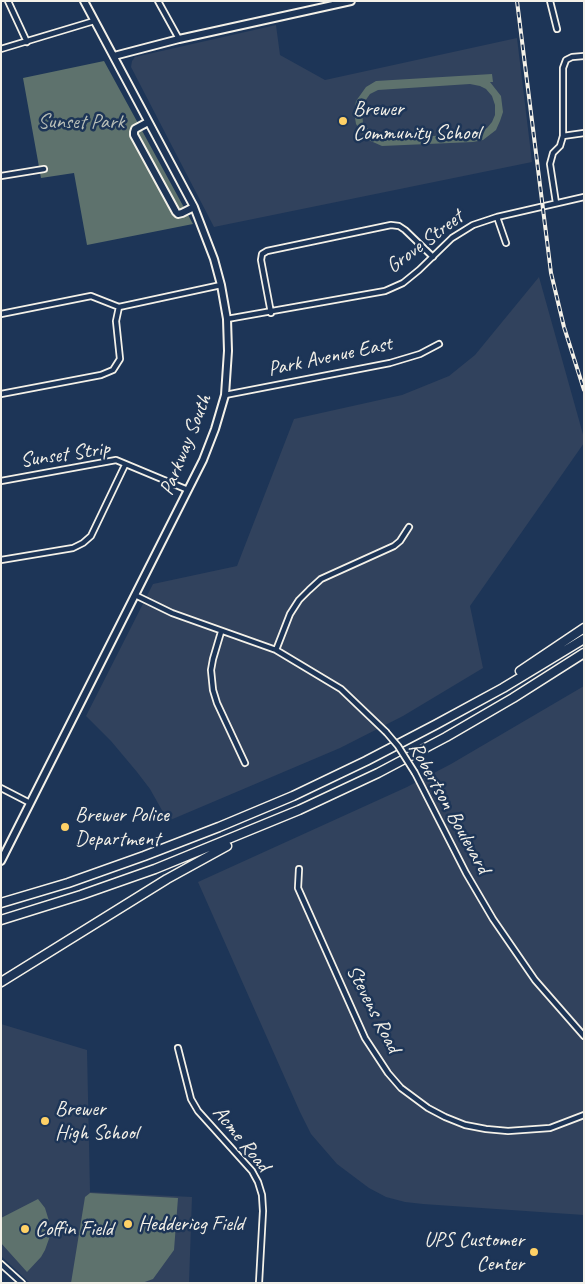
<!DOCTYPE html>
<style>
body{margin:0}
#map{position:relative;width:585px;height:1284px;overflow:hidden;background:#1d3557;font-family:Caveat,sans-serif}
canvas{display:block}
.frame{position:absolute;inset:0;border:2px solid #f4f1e8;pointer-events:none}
</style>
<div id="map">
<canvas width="585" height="1284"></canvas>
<div class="frame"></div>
</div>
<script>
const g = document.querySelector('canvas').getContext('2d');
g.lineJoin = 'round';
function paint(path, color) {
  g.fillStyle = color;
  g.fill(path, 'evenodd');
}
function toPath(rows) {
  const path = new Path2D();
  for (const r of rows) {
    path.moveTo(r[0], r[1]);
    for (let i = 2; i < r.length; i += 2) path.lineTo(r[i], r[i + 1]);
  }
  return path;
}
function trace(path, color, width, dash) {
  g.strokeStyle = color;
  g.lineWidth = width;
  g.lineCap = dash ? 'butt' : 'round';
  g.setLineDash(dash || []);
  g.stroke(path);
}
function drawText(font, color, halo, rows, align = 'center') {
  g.font = font + ' Caveat,sans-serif';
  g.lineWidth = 5;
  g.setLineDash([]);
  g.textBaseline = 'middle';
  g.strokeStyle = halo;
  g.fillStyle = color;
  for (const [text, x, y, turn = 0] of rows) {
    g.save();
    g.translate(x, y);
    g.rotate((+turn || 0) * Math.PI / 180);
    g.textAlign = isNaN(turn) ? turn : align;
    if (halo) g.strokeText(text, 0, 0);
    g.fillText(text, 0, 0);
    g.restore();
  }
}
paint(toPath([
 [276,25,280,55,325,80,517,38,532,162,214,227,131,67,132,61,135,57],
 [539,277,584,438,584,443,470,606,483,668,403,716,340,748,168,821,150,789,137,772,111,741,86,716,153,584,237,566,294,419,402,395,449,376,475,355],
 [584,686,584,1215,423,1204,405,1202,386,1197,369,1188,337,1164,311,1134,300,1112,198,882,407,787,451,764],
 [1,1024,87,1050,90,1192,192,1197,189,1283,30,1283,1,1256]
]), '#31425d');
paint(toPath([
 [104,61,193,224,87,245,74,173,41,178,23,78],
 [492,74,493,82,490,82,501,96,503,112,500,121,496,130,483,140,473,142,382,146,366,139,356,124,354,112,356,101,366,87,376,81],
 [470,84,480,86,486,89,492,96,495,105,495,115,492,122,487,128,479,133,387,139,373,135,363,123,362,112,363,104,370,94,378,90],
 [90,1193,178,1198,174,1250,153,1279,142,1283,71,1283,85,1197],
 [38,1199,45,1208,49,1221,50,1236,45,1250,41,1257,27,1272,1,1243,1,1218]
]), '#5e726d');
const street = toPath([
 [8,1,27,42],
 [158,1,179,39],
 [550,1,557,29],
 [1,49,94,21],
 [563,136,584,133],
 [1,176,44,169],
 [556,203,550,164,553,153,560,146,563,136,563,68,566,60,572,57,584,56],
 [497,217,506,243],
 [271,313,261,260,262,254,267,251,391,225,399,226,405,230,433,257],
 [1,314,91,296,119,307,221,285],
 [227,319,385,291,403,283,419,270,452,238,473,225,497,217,584,197],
 [1,394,101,375,113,370,120,359,116,321,119,307],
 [225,395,390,363,420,354,439,344],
 [1,481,116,460,188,490],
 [1,560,73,548,83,543,91,536,125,465],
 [135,595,172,613,276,650,341,689,386,732],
 [221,632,213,659,211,670,213,690,217,703,245,763],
 [276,650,290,614,299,600,309,590,321,579,332,574,394,546,400,541,409,527],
 [415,773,466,873,493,919,535,980,584,1036],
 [1,788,30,803],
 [299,869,298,888,365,1038,388,1073,401,1088,428,1108,445,1117,465,1125,486,1129,508,1131,550,1128,584,1115],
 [178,1048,191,1099,198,1111,252,1171,258,1182,262,1195,263,1211,259,1283],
 [1,1264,22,1283]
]);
const secondary = toPath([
 [114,56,179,39,351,1],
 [148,122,135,129,134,132,134,135,176,212,178,214,182,213,194,207],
 [1,861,203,460,215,429,225,395,228,351,227,319,221,285,214,259,194,207,84,1]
]);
const highway = toPath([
 [520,671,584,628],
 [1,903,68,883,144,856,219,827,293,796,366,761,435,725,503,688,584,639],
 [1,920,81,895,155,869,299,810,378,773,446,737,513,698,584,653],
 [1,982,167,879,227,846]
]);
trace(street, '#f4f1e8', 8);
trace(secondary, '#f4f1e8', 10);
trace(highway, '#f4f1e8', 11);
trace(street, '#1d3557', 4.5);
trace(secondary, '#1d3557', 6);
trace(highway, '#1d3557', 8);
const rail = toPath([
 [517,1,551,273,564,327,584,390]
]);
trace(rail, '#f4f1e8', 4);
trace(rail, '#1d3557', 2, [5.5]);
const streetBridge = toPath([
 [386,732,398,746,415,773]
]);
trace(streetBridge, '#f4f1e8', 8, []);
trace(streetBridge, '#1d3557', 4.5);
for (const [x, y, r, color] of [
 [343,121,5,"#ffd166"],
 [65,827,5,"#ffd166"],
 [45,1121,5,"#ffd166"],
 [128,1224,5,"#ffd166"],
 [25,1229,5,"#ffd166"],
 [534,1252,5,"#ffd166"]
]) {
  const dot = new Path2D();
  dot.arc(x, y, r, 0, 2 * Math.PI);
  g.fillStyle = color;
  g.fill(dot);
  trace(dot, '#1d3557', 2);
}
drawText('21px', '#f4f1e8', '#1d3557', [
 ["Brewer",353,109],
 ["Community School",353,133],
 ["Brewer Police",75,815],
 ["Department",75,839],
 ["Brewer",55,1109],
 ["High School",55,1133],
 ["Heddericg Field",138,1224],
 ["Coffin Field",35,1229],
 ["UPS Customer",524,1240,"right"],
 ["Center",524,1264,"right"]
], 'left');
drawText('21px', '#b8beb7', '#1d3557', [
 ["Sunset Park",81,122]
]);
drawText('21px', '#f4f1e8', '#1d3557', [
 ["Grove Street",425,242,-37],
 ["Park Avenue East",330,357,-12],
 ["Parkway South",186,445,-68],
 ["Sunset Strip",65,455,-8],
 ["Robertson Boulevard",449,808,61],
 ["Stevens Road",373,1009,63],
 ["Acme Road",241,1139,51]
]);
</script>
